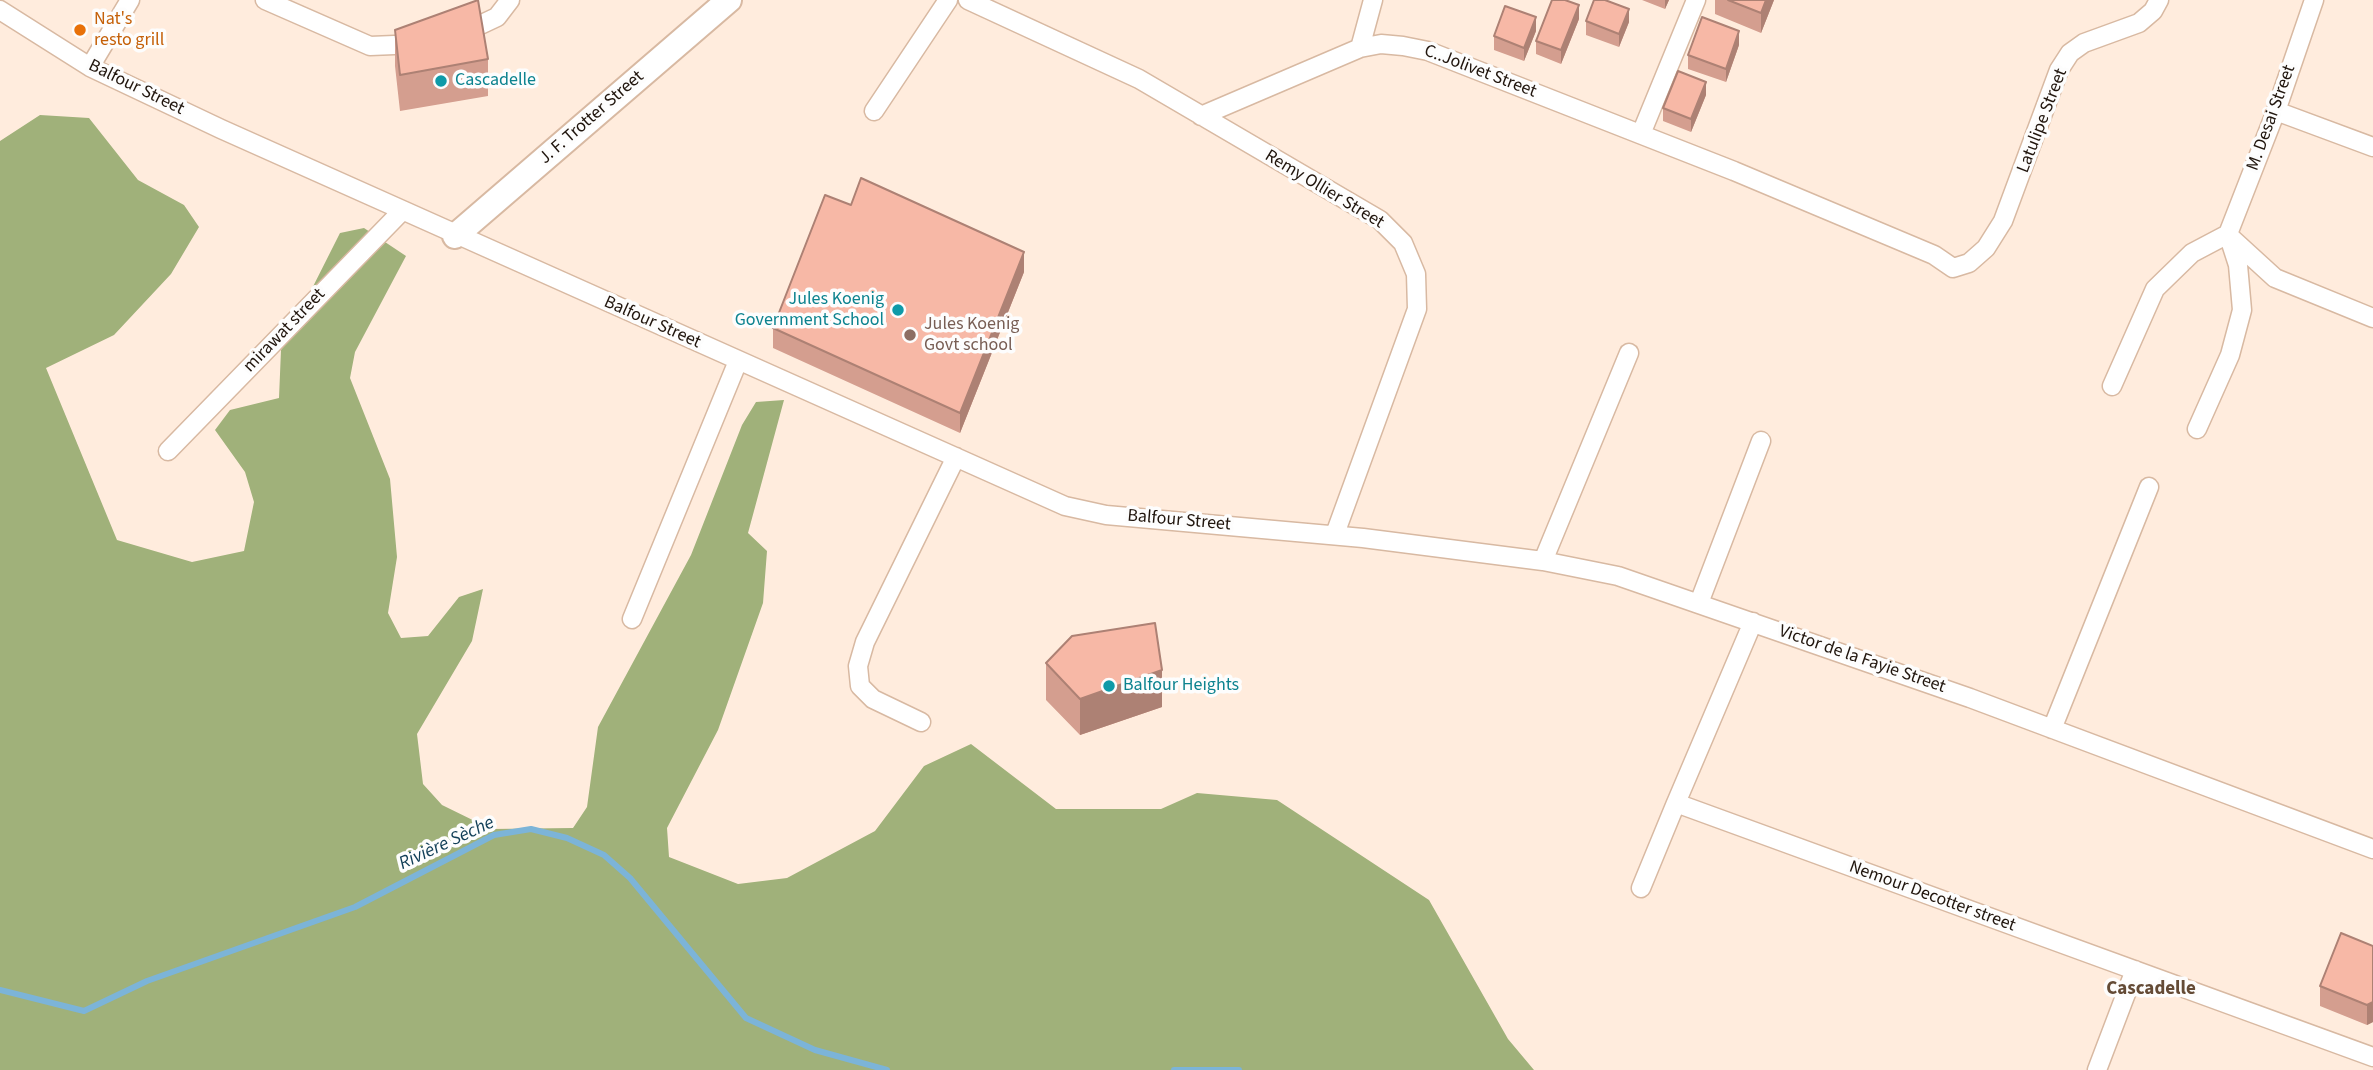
<!DOCTYPE html>
<meta charset="utf-8">
<style>
body{margin:0}
canvas{display:block;background:#ffecdd}
</style>
<canvas width="2373" height="1070"></canvas>
<script>
const g = document.querySelector('canvas').getContext('2d');
g.lineJoin = 'round';
function paint(path, color) {
  g.fillStyle = color;
  g.fill(path, 'evenodd');
}
function toPath(rows) {
  const path = new Path2D();
  for (const r of rows) {
    path.moveTo(r[0], r[1]);
    for (let i = 2; i < r.length; i += 2) path.lineTo(r[i], r[i + 1]);
  }
  return path;
}
function trace(path, color, width, dash) {
  g.strokeStyle = color;
  g.lineWidth = width;
  g.lineCap = dash ? 'butt' : 'round';
  g.setLineDash(dash || []);
  g.stroke(path);
}
function drawText(font, color, halo, rows, align = 'center') {
  g.font = font + ' "Source Sans 3",sans-serif';
  g.lineWidth = 7;
  g.setLineDash([]);
  g.textBaseline = 'middle';
  g.strokeStyle = halo;
  g.fillStyle = color;
  for (const [text, x, y, turn = 0] of rows) {
    g.save();
    g.translate(x, y);
    g.rotate((+turn || 0) * Math.PI / 180);
    g.textAlign = isNaN(turn) ? turn : align;
    if (halo) g.strokeText(text, 0, 0);
    g.fillText(text, 0, 0);
    g.restore();
  }
}
paint(toPath([
 [40,115,89,118,138,180,184,205,199,227,171,274,114,335,46,368,117,540,192,562,244,551,254,502,245,472,215,430,230,410,279,398,281,350,340,233,364,228,406,256,355,352,350,378,390,479,397,557,388,613,401,638,428,636,459,597,483,589,472,641,417,734,423,784,442,805,491,829,573,828,587,807,598,727,691,555,742,425,756,402,784,400,748,533,767,551,763,603,718,730,667,828,669,857,738,884,787,878,875,831,924,766,971,744,1056,809,1161,809,1197,793,1277,800,1429,900,1508,1039,1534,1070,0,1070,0,141]
]), '#a0b17a');
trace(toPath([
 [0,990,84,1011,147,981,355,907,494,835,531,829,567,838,604,855,630,878,746,1018,815,1050,887,1070],
 [1174,1070,1239,1070]
]), '#7cb4d8', 6);
const street = toPath([
 [265,0,370,46,419,44],
 [968,0,1139,79,1380,220,1403,243,1416,274,1417,309,1335,534],
 [0,10,90,67,221,129,1065,506,1106,515,1363,538,1543,561,1618,576,1970,698,2373,849],
 [463,33,497,17,510,0],
 [1360,48,1373,0],
 [90,67,130,0],
 [874,111,948,0],
 [2276,111,2373,147],
 [1201,116,1360,48,1381,44,1403,46,1428,51,1734,171,1934,255,1953,268,1969,263,1986,248,2003,221,2059,70,2070,53,2084,43,2139,23,2153,11,2159,0],
 [1641,134,1696,0],
 [2228,234,2276,111,2314,0],
 [2229,236,2275,278,2373,318],
 [2112,386,2155,289,2192,253,2228,234],
 [2197,429,2230,355,2242,310,2238,265,2228,234],
 [168,451,402,211],
 [1543,561,1629,353],
 [1699,603,1761,441],
 [632,619,738,361],
 [1753,622,1676,803,2373,1057],
 [921,722,873,699,860,686,858,666,865,642,956,457],
 [2052,729,2149,487],
 [1641,888,1676,803],
 [2097,1070,2135,970]
]);
const secondary = toPath([
 [455,236,729,0]
]);
trace(street, '#d8b9a2', 21);
trace(secondary, '#d8b9a2', 28);
trace(street, '#fff', 18);
trace(secondary, '#fff', 24);
paint(toPath([
 [1642,0,1669,0,1665,9],
 [1715,0,1774,0,1761,33,1715,14],
 [1579,19,1561,64,1536,54,1536,41],
 [1586,21,1629,22,1619,47,1586,35],
 [395,30,488,59,488,96,400,111,395,66],
 [1536,31,1524,61,1494,50,1494,36],
 [1739,45,1726,82,1688,69,1688,55],
 [1706,95,1691,132,1663,121,1663,108],
 [1024,272,960,433,773,348,773,328],
 [1046,663,1162,707,1080,735,1046,700],
 [2373,946,2373,1022,2367,1025,2320,1006,2320,986]
]), '#d49e8f');
paint(toPath([
 [1665,0,1669,0,1665,9],
 [1766,0,1774,0,1761,33,1761,13],
 [1579,5,1579,19,1561,64,1561,50],
 [1629,9,1629,22,1619,47,1619,34],
 [1536,17,1536,31,1524,61,1524,48],
 [1739,31,1739,45,1726,82,1726,69],
 [1706,82,1706,95,1691,132,1691,119],
 [1024,252,1024,272,960,433,960,413],
 [1162,670,1162,707,1080,735,1080,699],
 [2373,1002,2373,1022,2367,1025,2367,1005]
]), '#ad8174');
const building = toPath([
 [478,0,488,59,400,75,395,30,478,0],
 [1552,0,1565,0,1579,5,1561,50,1536,41,1552,0],
 [1594,0,1605,0,1629,9,1619,34,1586,21,1594,0],
 [1728,0,1766,0,1761,13,1728,0],
 [1505,6,1536,17,1524,48,1494,36,1505,6],
 [1702,17,1739,31,1726,69,1688,55,1702,17],
 [1678,71,1706,82,1691,119,1663,108,1678,71],
 [861,178,1024,252,960,413,773,328,825,195,851,205,861,178],
 [1155,623,1162,670,1080,699,1046,663,1072,636,1155,623],
 [2341,933,2373,946,2373,1002,2367,1005,2320,986,2341,933]
]);
paint(building, '#f7b8a6');
trace(building, '#ad8174', 2);
for (const [x, y, r, color] of [
 [80,30,7,"#e8710a"],
 [441,81,7,"#0f9aa8"],
 [898,310,7,"#0f9aa8"],
 [910,335,7,"#8d6e63"],
 [1109,686,7,"#0f9aa8"]
]) {
  const dot = new Path2D();
  dot.arc(x, y, r, 0, 2 * Math.PI);
  g.fillStyle = color;
  g.fill(dot);
  trace(dot, '#fdfdfd', 2.5);
}
drawText('18px', '#c56008', '#fdfdfd', [
 ["Nat's",94,20],
 ["resto grill",94,41]
], 'left');
drawText('18px', '#20150d', '#fdfdfd', [
 ["C..Jolivet Street",1480,72,21],
 ["Balfour Street",136,88,26],
 ["J. F. Trotter Street",592,118,-41],
 ["M. Desai Street",2272,118,-70],
 ["Latulipe Street",2043,121,-69],
 ["Remy Ollier Street",1324,190,31],
 ["Balfour Street",652,323,24],
 ["mirawat street",285,331,-46],
 ["Balfour Street",1179,521,5],
 ["Victor de la Fayie Street",1862,660,19],
 ["Nemour Decotter street",1932,897,20]
]);
drawText('18px', '#0d838f', '#fdfdfd', [
 ["Cascadelle",455,81],
 ["Jules Koenig",884,300,"right"],
 ["Government School",884,321,"right"],
 ["Balfour Heights",1123,686]
], 'left');
drawText('18px', '#785e54', '#fdfdfd', [
 ["Jules Koenig",924,325],
 ["Govt school",924,346]
], 'left');
drawText('italic 19px', '#0f3d56', '#fdfdfd', [
 ["Rivière Sèche",447,844,-25]
]);
drawText('bold 19px', '#644b36', '#fdfdfd', [
 ["Cascadelle",2151,990]
]);
</script>
